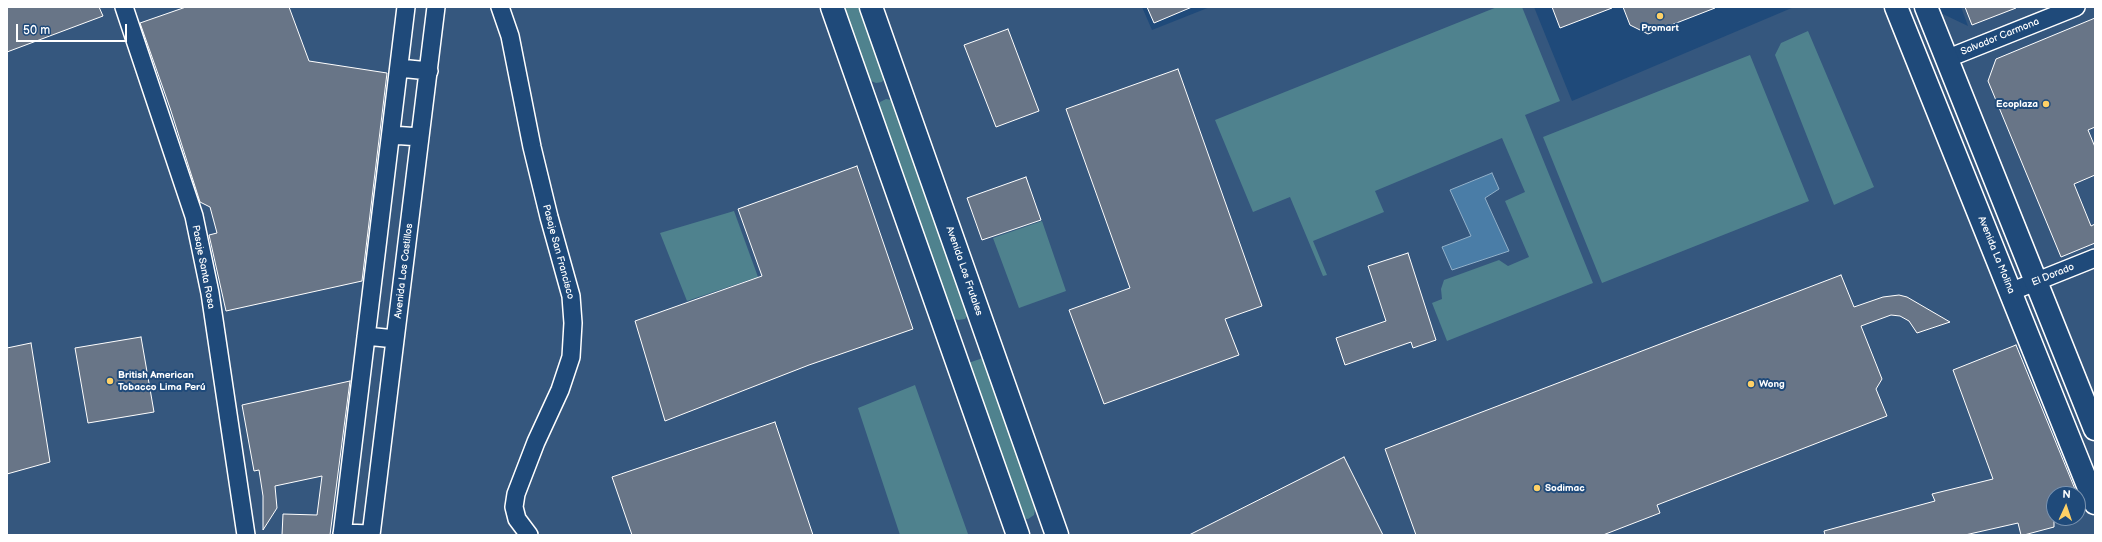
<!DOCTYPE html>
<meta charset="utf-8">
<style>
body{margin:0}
#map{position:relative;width:2102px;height:542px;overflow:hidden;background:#1f4a7a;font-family:"Balsamiq Sans",sans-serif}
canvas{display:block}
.frame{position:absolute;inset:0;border:8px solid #fff;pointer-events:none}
.north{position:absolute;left:2046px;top:486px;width:40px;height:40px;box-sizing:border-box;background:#1f4a7a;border:1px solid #7992af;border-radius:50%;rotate:3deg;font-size:11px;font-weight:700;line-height:16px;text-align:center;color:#fff}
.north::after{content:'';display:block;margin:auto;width:14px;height:18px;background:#ffd166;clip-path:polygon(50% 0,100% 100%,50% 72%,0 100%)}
.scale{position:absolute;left:16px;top:24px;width:111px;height:18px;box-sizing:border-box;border:2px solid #fff;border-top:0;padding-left:5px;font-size:12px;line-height:14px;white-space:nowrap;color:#fff;-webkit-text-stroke:3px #1f4a7a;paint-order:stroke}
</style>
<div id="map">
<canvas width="2102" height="542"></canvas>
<div class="frame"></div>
<div class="north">N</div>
<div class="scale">50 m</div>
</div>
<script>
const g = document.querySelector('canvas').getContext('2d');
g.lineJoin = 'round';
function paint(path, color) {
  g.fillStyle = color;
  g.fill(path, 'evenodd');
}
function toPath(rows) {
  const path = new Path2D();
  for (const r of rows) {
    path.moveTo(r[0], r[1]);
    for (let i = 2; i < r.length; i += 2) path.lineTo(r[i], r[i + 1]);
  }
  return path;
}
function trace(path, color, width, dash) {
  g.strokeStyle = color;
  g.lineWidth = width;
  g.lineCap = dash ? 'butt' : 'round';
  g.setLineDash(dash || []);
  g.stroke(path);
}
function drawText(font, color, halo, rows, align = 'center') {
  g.font = font + ' "Balsamiq Sans",sans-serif';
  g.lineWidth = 4;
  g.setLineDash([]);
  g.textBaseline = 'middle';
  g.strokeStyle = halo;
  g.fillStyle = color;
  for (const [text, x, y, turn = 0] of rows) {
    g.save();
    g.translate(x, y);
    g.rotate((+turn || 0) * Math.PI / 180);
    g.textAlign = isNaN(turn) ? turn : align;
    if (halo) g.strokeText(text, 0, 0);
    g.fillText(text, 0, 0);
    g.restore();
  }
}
paint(toPath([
 [7,7,1142,7,1152,30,1210,7,1534,7,1572,101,1794,7,1928,7,1968,26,1961,7,2095,7,2095,535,7,535],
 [2054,494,2078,494,2078,518,2054,518]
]), '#35577e');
paint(toPath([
 [841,7,864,7,885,77,882,82,876,83,866,79],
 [1497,7,1522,7,1560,101,1525,115,1593,283,1447,341,1432,303,1442,299,1441,289,1444,280,1499,260,1508,266,1529,257,1505,201,1525,192,1502,138,1375,191,1384,212,1313,241,1327,275,1323,276,1290,197,1253,212,1215,120],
 [1808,31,1874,187,1834,205,1775,55,1781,43],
 [1750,55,1809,201,1602,283,1543,137],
 [886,99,892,100,969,314,965,319,958,320,953,318,877,109,880,102],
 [734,211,758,277,687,301,660,233],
 [1042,221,1066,291,1019,308,993,238],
 [983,358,1035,509,1034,515,1028,519,1021,518,965,364],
 [915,385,968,534,966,535,900,535,858,408]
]), '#4f828e');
const water = toPath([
 [1492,173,1499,189,1485,198,1509,251,1452,270,1442,247,1471,236,1450,190,1492,173]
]);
paint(water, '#4a7da7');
trace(water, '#92b1ca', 1);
const building = toPath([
 [7,7,99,7,103,16,7,52,7,7],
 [186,7,289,7,309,61,387,73,362,281,226,311,209,235,217,233,210,207,200,202,170,108,140,23,186,7],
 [1147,7,1192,7,1154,23,1147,7],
 [1552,7,1612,7,1612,8,1560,28,1552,7],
 [1623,7,1715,7,1715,8,1648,34,1630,25,1623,7],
 [1965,7,2016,7,2016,8,1972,25,1965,7],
 [2095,18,2095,127,2088,130,2095,147,2095,175,2074,184,2091,226,2095,224,2095,243,2061,257,1988,81,1996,59,2095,18],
 [1008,29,1039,111,996,127,964,45,1008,29],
 [1178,69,1262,306,1225,319,1239,355,1104,404,1069,310,1130,288,1066,109,1178,69],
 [857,166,913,329,809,365,665,421,635,321,762,276,738,209,857,166],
 [1026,177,1041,220,982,240,967,198,1026,177],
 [1408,253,1436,340,1413,348,1411,342,1345,365,1336,338,1386,321,1368,266,1408,253],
 [1841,275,1854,307,1883,297,1899,295,1907,297,1950,322,1917,333,1909,321,1900,316,1891,315,1861,326,1882,379,1876,389,1887,416,1657,505,1660,513,1603,535,1416,535,1385,449,1841,275],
 [141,337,154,412,88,423,75,348,141,337],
 [31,343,50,462,7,474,7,348,31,343],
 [2016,345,2077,494,2054,494,2054,527,2024,535,2021,535,2018,523,1965,535,1825,535,1824,531,1935,501,1932,494,1993,479,1953,370,2016,345],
 [350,381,330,535,282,535,283,514,317,515,322,476,275,486,277,508,263,530,263,496,259,470,254,471,242,405,350,381],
 [775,422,813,535,632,535,612,477,775,422],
 [1344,457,1383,535,1189,535,1344,457]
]);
paint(building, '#687587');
trace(building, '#fff', 1);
const street = toPath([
 [124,7,194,216,210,293,246,535],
 [500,7,510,36,532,147,549,217,571,296,573,323,571,357,560,390,536,442,516,494,514,507,517,519,529,535],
 [1946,59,2076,7],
 [399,68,429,71],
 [391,135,420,137],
 [2010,292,2095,258],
 [366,336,395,339],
 [342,533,371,534],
 [342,535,406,7],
 [371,535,436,7]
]);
const secondary = toPath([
 [832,7,1018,535],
 [871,7,1057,535],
 [1896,7,2095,503],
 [1926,7,2095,429]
]);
trace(street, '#fff', 20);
trace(secondary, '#fff', 25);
trace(street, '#1f4a7a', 17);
trace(secondary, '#1f4a7a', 22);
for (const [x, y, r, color] of [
 [1660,16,4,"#ffd166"],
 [2046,104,4,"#ffd166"],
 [110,381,4,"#ffd166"],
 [1751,384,4,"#ffd166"],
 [1537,488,4,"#ffd166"]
]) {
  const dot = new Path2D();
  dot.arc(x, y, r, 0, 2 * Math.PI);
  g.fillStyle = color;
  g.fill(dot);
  trace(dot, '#1f4a7a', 1.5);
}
drawText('bold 10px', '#fff', '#1f4a7a', [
 ["Promart",1660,28,"center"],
 ["Ecoplaza",2038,104,"right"],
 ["British American",118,375],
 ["Tobacco Lima Perú",118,387],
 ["Wong",1759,384],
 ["Sodimac",1545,488]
], 'left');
drawText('10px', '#fff', '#1f4a7a', [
 ["Salvador Carmona",2000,37,-22],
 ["Pasaje San Francisco",558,252,75],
 ["Avenida La Molina",1996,255,68],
 ["Pasaje Santa Rosa",203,267,79],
 ["Avenida Los Castillos",404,271,-83],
 ["Avenida Los Frutales",964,271,71],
 ["El Dorado",2053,275,-22]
]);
</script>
